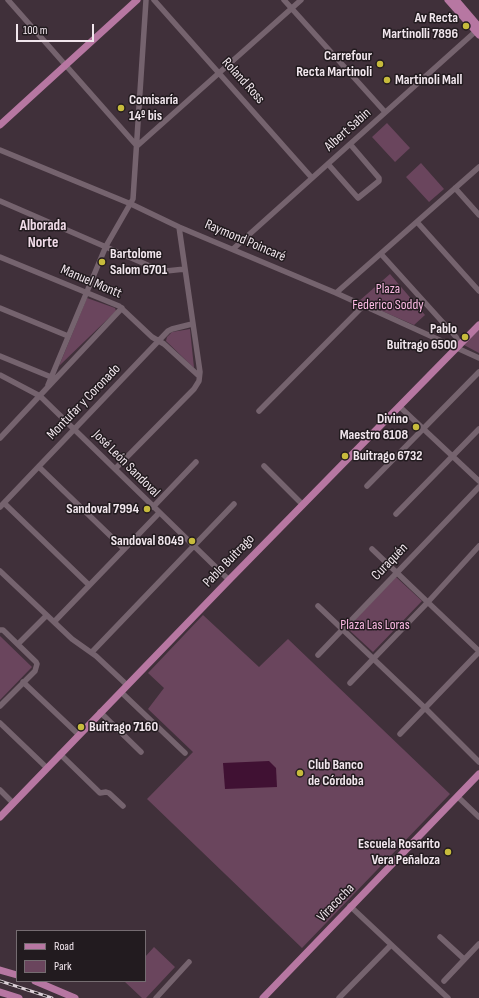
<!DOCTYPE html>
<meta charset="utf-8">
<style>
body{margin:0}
#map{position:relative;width:479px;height:998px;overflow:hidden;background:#40303a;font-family:"Sofia Sans Condensed",sans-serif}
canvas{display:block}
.legend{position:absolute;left:16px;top:930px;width:130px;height:52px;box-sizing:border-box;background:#221b1f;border:1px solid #756c71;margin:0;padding:5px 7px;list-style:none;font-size:12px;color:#f1e6ed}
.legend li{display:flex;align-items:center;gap:8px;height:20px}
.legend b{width:20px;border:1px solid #756c71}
.scale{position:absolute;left:16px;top:24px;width:78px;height:18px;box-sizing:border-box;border:2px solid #f1e6ed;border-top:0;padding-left:5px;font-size:12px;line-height:14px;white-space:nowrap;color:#f1e6ed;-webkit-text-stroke:3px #221b1f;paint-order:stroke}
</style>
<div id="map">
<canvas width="479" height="998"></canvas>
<ul class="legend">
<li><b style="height:5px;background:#b777a2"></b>Road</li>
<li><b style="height:11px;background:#6a455d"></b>Park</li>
</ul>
<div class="scale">100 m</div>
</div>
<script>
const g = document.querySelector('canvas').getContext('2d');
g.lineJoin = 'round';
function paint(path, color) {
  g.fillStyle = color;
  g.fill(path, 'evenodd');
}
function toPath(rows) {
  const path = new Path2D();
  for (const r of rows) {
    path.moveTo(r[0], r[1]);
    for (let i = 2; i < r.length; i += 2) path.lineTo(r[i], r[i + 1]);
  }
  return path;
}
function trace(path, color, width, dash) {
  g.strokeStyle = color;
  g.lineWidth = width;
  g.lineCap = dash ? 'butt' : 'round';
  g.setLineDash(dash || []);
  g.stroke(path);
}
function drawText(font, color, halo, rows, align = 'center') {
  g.font = font + ' "Sofia Sans Condensed",sans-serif';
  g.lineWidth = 3;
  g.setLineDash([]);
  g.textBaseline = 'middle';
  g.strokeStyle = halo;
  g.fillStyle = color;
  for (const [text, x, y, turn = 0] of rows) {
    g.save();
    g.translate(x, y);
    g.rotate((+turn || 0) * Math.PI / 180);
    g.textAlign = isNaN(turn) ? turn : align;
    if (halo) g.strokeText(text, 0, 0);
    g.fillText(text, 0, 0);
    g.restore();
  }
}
paint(toPath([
 [387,123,410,148,395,162,372,137],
 [421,163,444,189,429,202,406,177],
 [390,274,425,315,414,325,359,301],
 [87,298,115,308,116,311,59,366],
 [190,329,194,368,166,341,167,337,172,332],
 [479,330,479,353,464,345],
 [396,577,422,601,373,652,347,628],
 [203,615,259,667,288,639,450,794,302,948,147,799,193,752,148,709,164,688,148,673],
 [0,636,32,667,0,700],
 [154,947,175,967,146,998,142,998,124,981,145,981,145,957]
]), '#6a455d');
paint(toPath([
 [269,761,276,768,277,787,225,789,223,763]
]), '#401133');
trace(toPath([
 [8,0,137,146],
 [154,0,312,178],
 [284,0,385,112],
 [137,146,301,0],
 [0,150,131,204,179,227,336,293,479,358],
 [328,164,358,198,379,181,379,178,350,144],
 [455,188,479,215],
 [0,201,159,270,166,271,185,269],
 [417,222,479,291],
 [233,249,476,31,479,30],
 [381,254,456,337,460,345],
 [0,257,119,306,152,337,164,344,199,376],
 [336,293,479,167],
 [0,308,68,336],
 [0,356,51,377],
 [0,375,40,396,229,580],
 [48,385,106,246,133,199,146,0],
 [400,407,479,481],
 [259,411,364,305],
 [0,438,122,308],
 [264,466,303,505],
 [39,467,124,549],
 [115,469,194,389,199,381,200,372,179,227],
 [367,486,479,372],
 [4,503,89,585],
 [0,507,168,331,172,329,192,324],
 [153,507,196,462],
 [396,514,479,429],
 [372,549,479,651],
 [0,571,72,639,96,656,127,685],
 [318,606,425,708,479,762],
 [54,622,159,513],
 [0,630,3,630,36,662,37,664,35,671,0,706],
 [18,644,46,616],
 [92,652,234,504],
 [318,655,479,487],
 [23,682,79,735],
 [350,683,428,602,479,546],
 [121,692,185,753],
 [100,712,141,752],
 [0,723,47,768],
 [400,734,479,652],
 [60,754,100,793,106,792,109,793,123,806],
 [0,790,13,803],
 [458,797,479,817],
 [350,906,448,998],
 [440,937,464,959],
 [444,981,479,944],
 [156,998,189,962],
 [339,998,391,945]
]), '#75636e', 5.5);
trace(toPath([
 [448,0,479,35],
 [456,0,479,27],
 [0,125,137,0],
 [0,817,229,580,479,325],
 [0,970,17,975],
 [35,981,75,998],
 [0,992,19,998],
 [263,998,479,774]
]), '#b777a2', 7);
const rail = toPath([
 [0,981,52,998]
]);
trace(rail, '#dbd0d7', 3);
trace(rail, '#221b1f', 1.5, [4.5]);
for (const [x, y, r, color] of [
 [466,26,4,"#c7bb3c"],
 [380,64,4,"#c7bb3c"],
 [387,80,4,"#c7bb3c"],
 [121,108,4,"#c7bb3c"],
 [102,262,4,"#c7bb3c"],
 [465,337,4,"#c7bb3c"],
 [416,427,4,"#c7bb3c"],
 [345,456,4,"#c7bb3c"],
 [147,509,4,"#c7bb3c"],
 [192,541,4,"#c7bb3c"],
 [81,727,4,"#c7bb3c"],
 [300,773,4,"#c7bb3c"],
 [448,852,4,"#c7bb3c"]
]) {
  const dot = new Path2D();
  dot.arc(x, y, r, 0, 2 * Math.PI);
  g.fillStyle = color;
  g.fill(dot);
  trace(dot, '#221b1f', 1.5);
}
drawText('bold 14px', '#f1e6ed', '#221b1f', [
 ["Av Recta",458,18],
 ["Martinolli 7896",458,34],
 ["Carrefour",372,56],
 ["Recta Martinoli",372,72],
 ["Martinoli Mall",395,80,"left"],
 ["Comisaría",129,100,"left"],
 ["14º bis",129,116,"left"],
 ["Bartolome",110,254,"left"],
 ["Salom 6701",110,270,"left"],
 ["Pablo",457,329],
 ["Buitrago 6500",457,345],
 ["Divino",408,419],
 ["Maestro 8108",408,435],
 ["Buitrago 6732",353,456,"left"],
 ["Sandoval 7994",139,509],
 ["Sandoval 8049",184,541],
 ["Buitrago 7160",89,727,"left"],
 ["Club Banco",308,765,"left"],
 ["de Córdoba",308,781,"left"],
 ["Escuela Rosarito",440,844],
 ["Vera Peñaloza",440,860]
], 'right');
drawText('14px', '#f1e6ed', '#221b1f', [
 ["Roland Ross",243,81,48],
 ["Albert Sabin",348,130,-42],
 ["Raymond Poincaré",245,241,23],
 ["Manuel Montt",91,282,23],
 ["Montufar y Coronado",84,402,-46],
 ["José León Sandoval",126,464,45],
 ["Pablo Buitrago",229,561,-46],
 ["Curaquén",390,562,-46],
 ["Viracocha",336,903,-46]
]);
drawText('14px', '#fcbae4', '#221b1f', [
 ["Plaza",388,289],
 ["Federico Soddy",388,305],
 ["Plaza Las Loras",375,625]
]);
drawText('bold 15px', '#f1dce9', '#221b1f', [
 ["Alborada",43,226],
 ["Norte",43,243]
]);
</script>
